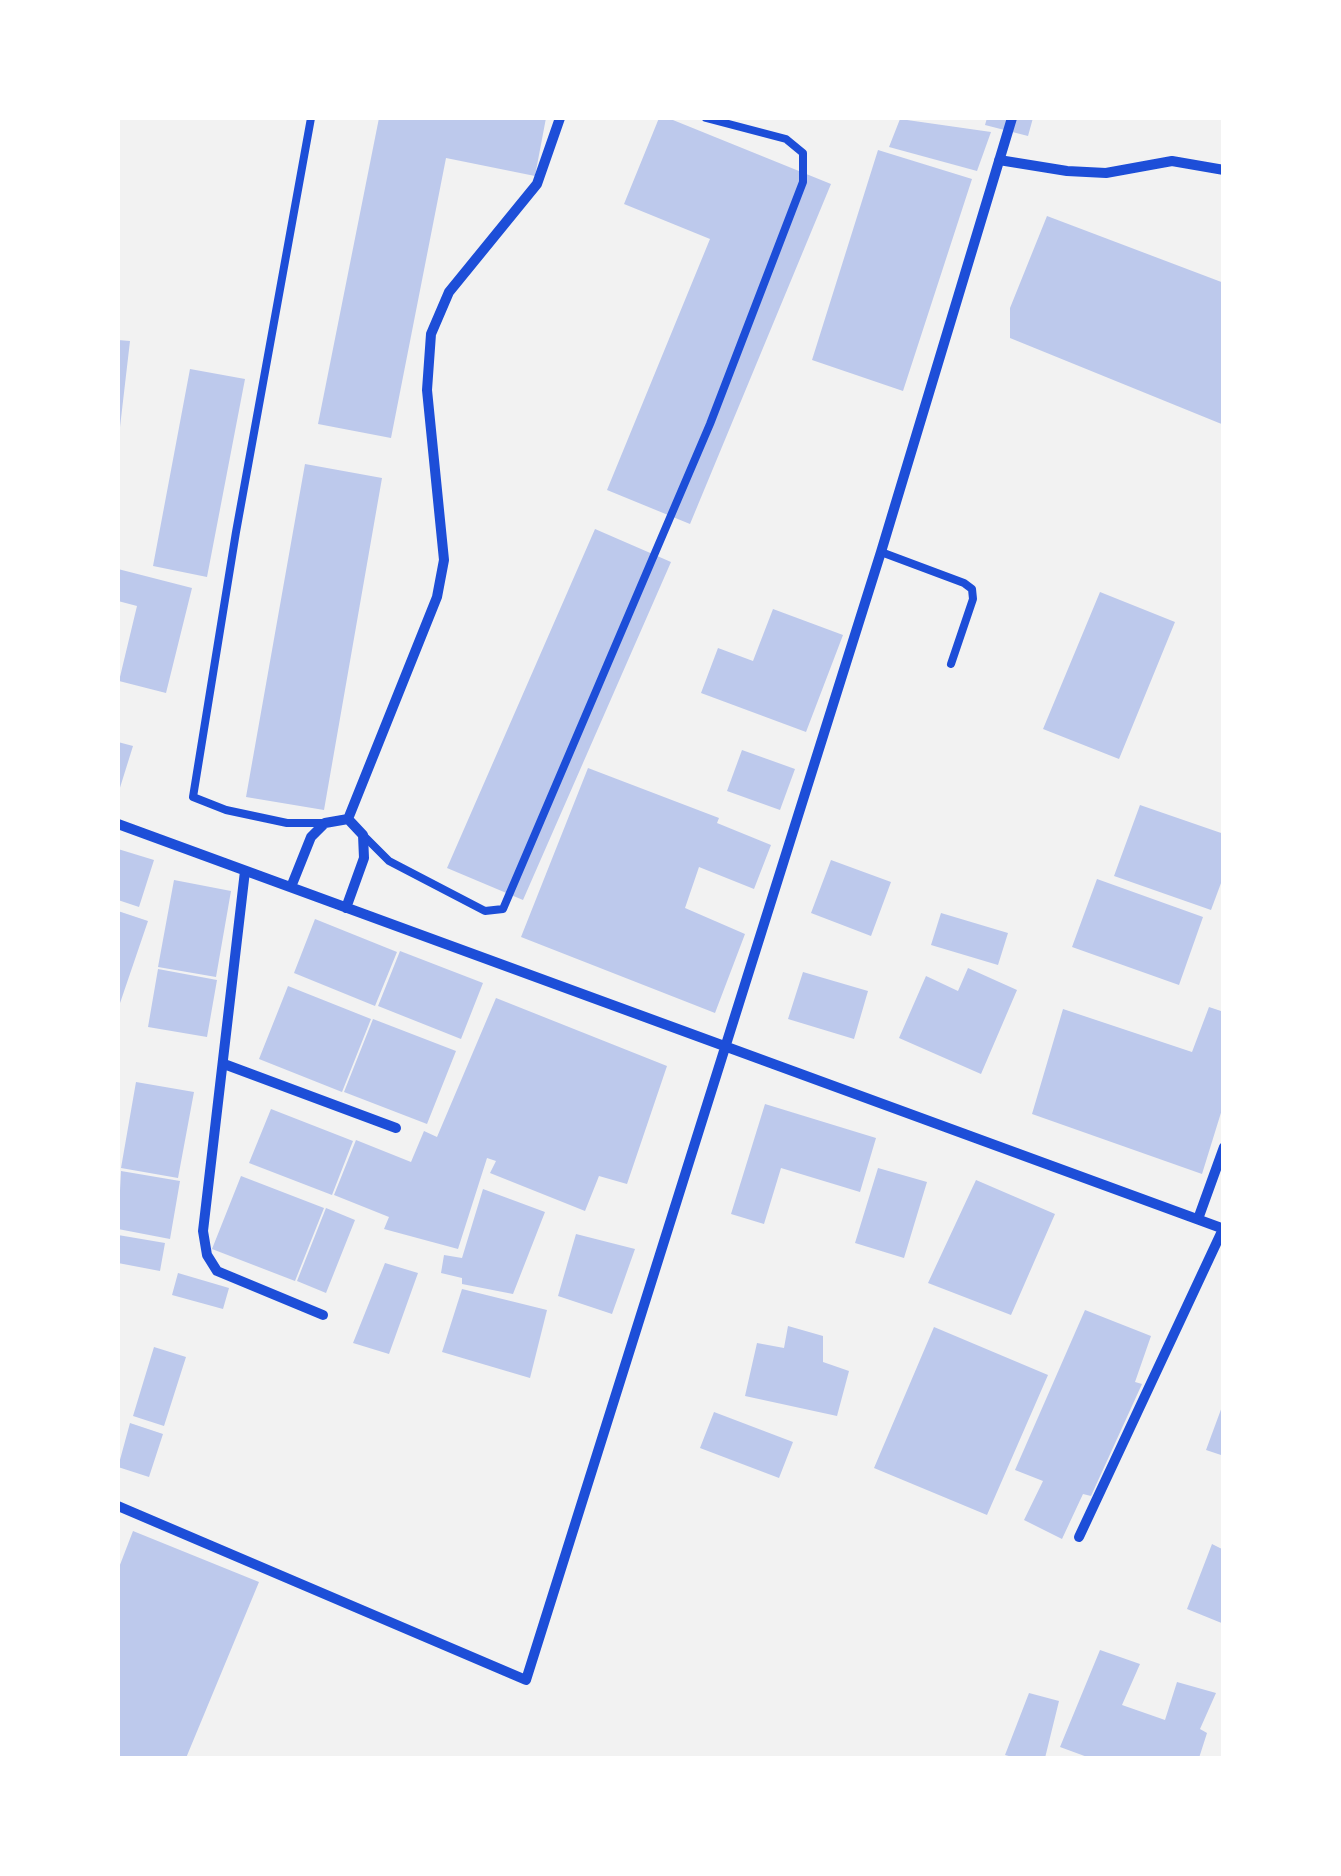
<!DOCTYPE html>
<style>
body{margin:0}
#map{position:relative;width:1341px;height:1876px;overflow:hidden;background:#f2f2f2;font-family:"Source Sans 3",sans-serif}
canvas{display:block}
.frame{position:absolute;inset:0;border:120px solid #fff;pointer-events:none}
</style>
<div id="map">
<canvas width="1341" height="1876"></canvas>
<div class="frame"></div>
</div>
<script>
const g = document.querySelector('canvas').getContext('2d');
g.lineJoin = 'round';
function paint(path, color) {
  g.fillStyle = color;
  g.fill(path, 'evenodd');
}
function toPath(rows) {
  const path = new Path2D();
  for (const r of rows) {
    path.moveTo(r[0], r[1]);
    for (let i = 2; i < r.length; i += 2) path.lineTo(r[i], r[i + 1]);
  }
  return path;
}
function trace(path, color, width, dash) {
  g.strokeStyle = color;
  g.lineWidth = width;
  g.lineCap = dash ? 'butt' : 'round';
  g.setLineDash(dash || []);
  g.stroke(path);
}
paint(toPath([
 [379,118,546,118,535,176,446,158,391,438,318,424],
 [659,118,668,118,831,184,690,524,607,490,710,239,624,204],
 [987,118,1033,118,1028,136,985,125],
 [900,119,991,132,977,171,889,147],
 [878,150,972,179,903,391,812,360],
 [1047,216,1224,283,1224,425,1010,338,1010,308],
 [118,340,130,341,120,427,118,427],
 [190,369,245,379,207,577,153,566],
 [305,464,382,478,324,810,246,797],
 [595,529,671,562,523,900,447,868],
 [118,569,192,588,166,693,119,681,137,606,118,601],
 [1100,592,1175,622,1119,759,1043,729],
 [773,609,843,635,806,732,701,693,718,648,753,661],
 [118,742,133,746,118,794],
 [742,750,795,769,780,810,727,791],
 [588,768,719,818,717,823,771,845,754,889,699,867,685,908,745,934,715,1013,521,937],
 [1140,805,1224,834,1224,875,1211,910,1114,876],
 [118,849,154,860,139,907,118,900],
 [831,860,891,882,871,936,811,913],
 [1097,879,1203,917,1179,985,1072,947],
 [174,880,231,891,216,977,158,967],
 [118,911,148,921,118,1009],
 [941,913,1008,933,998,965,931,945],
 [315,919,397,952,375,1006,294,973],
 [400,951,483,983,461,1039,378,1006],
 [968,968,1017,990,981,1074,899,1038,926,976,958,991],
 [158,969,217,980,207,1037,148,1027],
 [803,972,868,991,854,1039,788,1019],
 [288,986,371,1019,342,1092,259,1059],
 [496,998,667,1066,627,1184,599,1176,585,1211,490,1173,496,1161,487,1158,458,1249,384,1229,389,1217,334,1195,356,1140,411,1162,424,1131,437,1137],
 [1209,1007,1224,1012,1224,1103,1202,1174,1032,1114,1063,1009,1192,1052],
 [373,1019,456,1051,427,1124,344,1092],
 [136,1082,194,1092,178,1178,121,1168],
 [765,1104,876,1138,860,1192,781,1168,764,1224,731,1214],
 [271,1109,353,1141,332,1195,249,1163],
 [878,1168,927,1182,904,1258,855,1243],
 [121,1171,180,1181,170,1239,118,1229],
 [241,1176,324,1208,295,1281,212,1249],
 [976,1180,1055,1214,1011,1315,928,1283],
 [483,1189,545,1212,513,1294,462,1284,462,1278,441,1273,444,1255,462,1258],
 [326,1208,355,1220,326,1293,297,1281],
 [576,1234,635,1249,612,1314,558,1296],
 [118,1235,165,1243,160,1271,118,1263],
 [385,1263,418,1273,389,1354,353,1343],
 [178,1273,229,1288,223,1309,172,1295],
 [462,1289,547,1310,530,1378,442,1352],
 [1085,1310,1151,1336,1135,1382,1142,1384,1091,1496,1083,1494,1062,1539,1024,1520,1043,1481,1015,1470],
 [788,1326,823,1336,823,1362,849,1371,837,1416,745,1396,757,1343,784,1348],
 [934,1327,1048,1375,987,1515,874,1468],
 [154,1347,186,1357,164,1426,133,1416],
 [1223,1404,1224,1404,1224,1456,1206,1450],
 [714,1412,793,1442,779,1478,700,1448],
 [130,1423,163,1434,149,1477,118,1467],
 [133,1531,259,1582,186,1758,118,1758,118,1570],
 [1212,1544,1224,1550,1224,1624,1187,1609],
 [1100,1650,1140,1664,1122,1705,1165,1720,1177,1682,1216,1693,1200,1729,1207,1733,1199,1758,1090,1758,1060,1747],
 [1029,1693,1059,1701,1045,1758,1016,1758,1005,1755]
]), '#bdc9ec');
trace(toPath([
 [311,118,236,532,193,797,226,810,287,823,325,823],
 [881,552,964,583,972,589,973,599,951,664],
 [363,835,389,861,485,911,503,909,710,424,803,182,803,153,786,139,706,118]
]), '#1d4ed8', 8);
trace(toPath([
 [999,160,1067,171,1106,173,1172,161,1224,170],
 [348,819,437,597,444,560,427,390,431,334,449,292,537,184,560,118],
 [118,824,1224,1229],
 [245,871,203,1231,207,1255,217,1271,323,1315],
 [291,887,311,837,325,823,348,819],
 [346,908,364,858,363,835,348,819],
 [224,1064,396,1128],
 [1198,1219,1224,1147],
 [118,1506,526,1680,881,552,1012,118],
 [1079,1537,1223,1229]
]), '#1d4ed8', 10);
</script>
